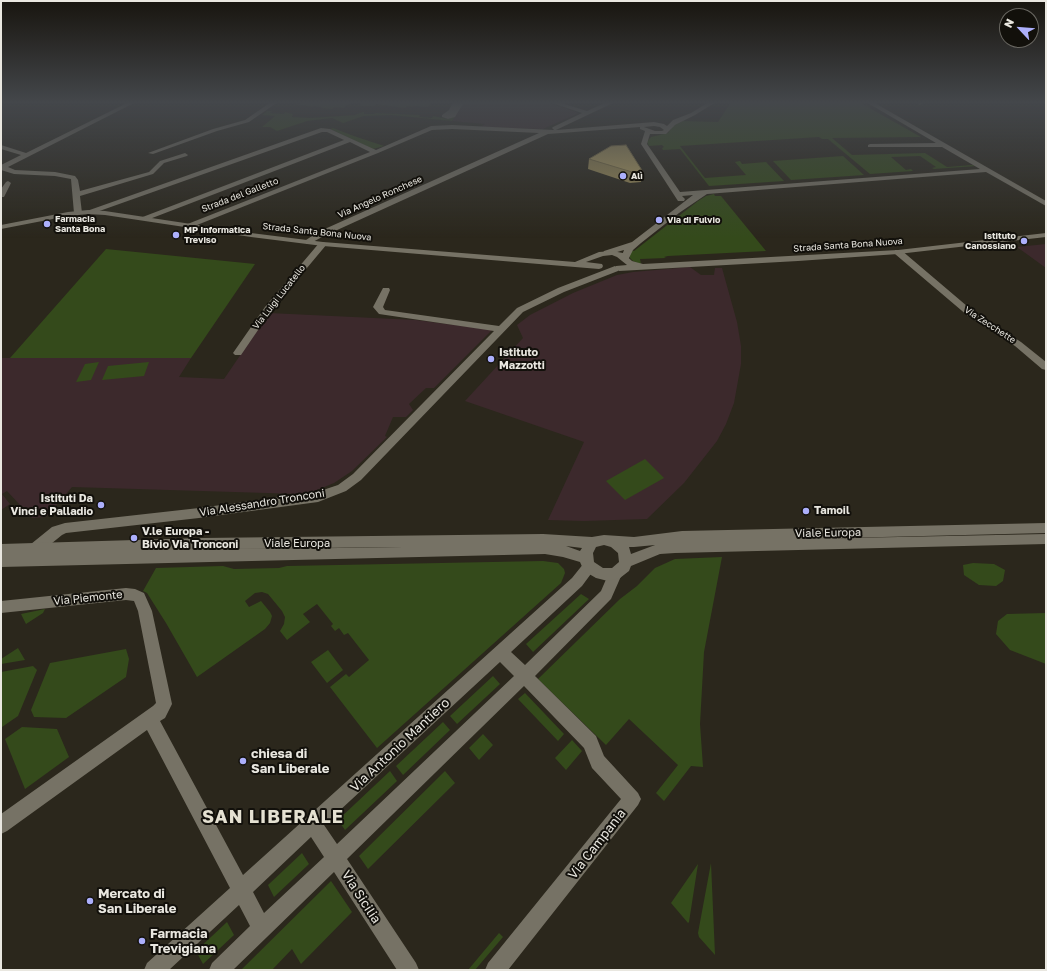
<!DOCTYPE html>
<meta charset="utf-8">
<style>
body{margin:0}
#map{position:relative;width:1047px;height:971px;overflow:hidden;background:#2b271c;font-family:"Golos Text",sans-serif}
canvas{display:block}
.frame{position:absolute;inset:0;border:2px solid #e9e7e0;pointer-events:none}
.north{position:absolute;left:999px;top:8px;width:40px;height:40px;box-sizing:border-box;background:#12100b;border:1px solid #686660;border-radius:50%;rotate:296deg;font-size:11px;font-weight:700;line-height:16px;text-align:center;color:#e9e7e0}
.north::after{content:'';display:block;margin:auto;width:14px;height:18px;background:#acaffb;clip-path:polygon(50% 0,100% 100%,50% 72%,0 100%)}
</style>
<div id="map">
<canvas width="1047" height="971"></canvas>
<div class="frame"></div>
<div class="north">N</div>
</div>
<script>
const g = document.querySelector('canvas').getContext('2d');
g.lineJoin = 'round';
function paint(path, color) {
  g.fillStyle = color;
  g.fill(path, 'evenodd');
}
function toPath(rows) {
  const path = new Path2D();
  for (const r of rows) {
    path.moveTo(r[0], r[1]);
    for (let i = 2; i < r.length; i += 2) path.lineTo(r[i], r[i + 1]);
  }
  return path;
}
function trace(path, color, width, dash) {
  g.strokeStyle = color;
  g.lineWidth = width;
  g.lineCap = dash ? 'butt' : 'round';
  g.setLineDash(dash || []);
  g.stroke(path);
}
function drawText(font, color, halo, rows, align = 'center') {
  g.font = font + ' "Golos Text",sans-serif';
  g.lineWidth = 4;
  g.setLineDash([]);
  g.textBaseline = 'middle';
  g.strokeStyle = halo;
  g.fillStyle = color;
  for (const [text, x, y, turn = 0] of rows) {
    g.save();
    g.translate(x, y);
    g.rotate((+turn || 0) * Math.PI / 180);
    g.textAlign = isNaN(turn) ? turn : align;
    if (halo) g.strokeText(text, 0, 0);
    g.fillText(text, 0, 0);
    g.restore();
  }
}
paint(toPath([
 [463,102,546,102,579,113,543,129,483,127,482,126,485,124,452,121],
 [1046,244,1046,268,1017,247],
 [690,267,701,275,714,275,715,268,722,268,737,322,741,346,741,364,734,403,726,424,717,441,684,483,647,519,584,521,548,520,584,442,465,401,523,338,517,325,530,315,573,293,617,275,633,272],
 [269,313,416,320,492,330,434,388,426,388,409,404,413,410,406,417,393,417,385,436,387,437,352,471,334,483,312,492,299,494,72,487,46,517,32,518,7,491,2,494,10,504,1,510,1,358,191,358,179,377,224,379]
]), '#3c292c');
paint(toPath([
 [306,102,431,102,428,107,407,106,405,108,376,104,375,106,360,106,361,103,352,103,347,105,344,108,334,107,332,109,321,108,322,107,296,105],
 [731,102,859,102,921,137,832,138,852,155,925,153,947,167,972,165,976,166,934,169,932,168,936,167,920,156,891,157,906,170,911,169,913,171,870,174,828,139,822,139,819,137,680,146,705,178,746,175,735,162,740,161,742,164,766,162,784,181,709,186,680,149,663,150,662,148,664,147,662,145,649,146,647,142,651,137,668,133,673,126,683,121,718,122],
 [267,111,272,111,270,113,284,114,285,112,293,114,292,117,310,118,355,115,362,112,364,112,364,114,374,114,376,113,420,115,419,117,432,118,433,116,448,119,456,115,452,121,391,115,364,116,343,123,332,118,307,121,277,131,270,127,262,127,275,116,262,115],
 [333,128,354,136,384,146,373,149,330,129],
 [843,156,864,175,791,180,773,161],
 [714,194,715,196,721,196,766,251,668,256,664,257,666,258,640,259,641,264,633,261,630,258,630,254,632,250,634,251,698,201,706,196],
 [106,249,255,264,191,358,10,358],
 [99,362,91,380,76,382,85,364],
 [149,362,144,376,102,380,108,366],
 [645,459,664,478,625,500,606,481],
 [722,557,704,652,700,724,703,767,691,766,664,801,656,793,678,765,629,719,606,745,538,679,620,599,637,586,655,568,675,559],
 [543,561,558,563,564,569,565,573,561,583,377,748,330,687,346,674,349,677,369,660,348,633,344,635,339,628,335,631,331,626,333,624,317,604,303,614,310,622,287,640,280,631,284,624,285,617,282,611,268,594,262,592,255,593,245,601,249,607,261,601,270,612,272,616,270,623,265,629,197,677,166,623,147,593,143,591,156,568,223,566,234,569,279,568,287,566],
 [973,563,994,564,1005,570,1003,581,996,586,979,585,964,575,963,565],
 [581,594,589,599,533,652,526,644],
 [45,609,43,613,26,624,21,614],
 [1046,613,1046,664,1010,650,996,634,998,621,1007,614],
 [18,648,25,660,1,664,1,659],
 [126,649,129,659,126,677,66,718,34,717,31,710,50,663],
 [328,650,343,670,327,683,311,662],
 [33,666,37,670,18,716,2,727,1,672],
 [493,676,500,684,457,724,450,716],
 [525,693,564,734,558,741,518,699],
 [443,722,450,730,403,775,396,766],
 [22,727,57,729,69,757,25,789,5,739],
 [483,734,493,745,479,760,469,748],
 [572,740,582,751,566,770,555,758],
 [390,771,397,781,345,830,338,820],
 [445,771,455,783,368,869,359,856],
 [302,853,309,864,274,897,268,885],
 [711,863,715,955,699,937,698,933],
 [698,864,689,922,688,923,671,903],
 [331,881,352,912,301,964,292,949,272,970,241,970],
 [227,922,234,935,203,964,196,951],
 [499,933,503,937,475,970,468,970]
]), '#344a1b');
paint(toPath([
 [129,102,136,102,8,167,15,170,55,172,75,176,78,180,80,191,149,172,160,161,185,153,188,155,187,156,164,163,153,174,80,196,82,213,78,215,74,213,71,179,55,176,14,174,1,170,1,165,21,155,1,149,1,145,26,153,129,102],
 [271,102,278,102,249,122,217,131,153,154,148,153,213,129,245,120,271,102],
 [453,102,464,102,455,117,448,119,442,117,442,115,449,110,453,102],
 [549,102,558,102,587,111,607,102,615,102,556,130,654,122,664,124,667,126,673,120,691,113,709,102,716,102,695,115,675,125,666,134,650,134,647,144,680,192,980,169,942,147,868,147,868,145,870,144,936,143,866,102,873,102,1046,201,1046,206,986,172,707,194,679,213,641,243,633,250,628,260,625,260,621,258,624,250,607,255,603,253,604,251,632,242,693,195,682,196,685,199,684,201,678,201,641,144,645,131,640,129,640,127,548,134,324,236,309,244,306,244,306,240,318,232,539,133,452,129,432,130,378,153,192,227,186,227,185,225,370,152,350,142,147,220,141,220,140,218,344,140,327,132,322,132,91,214,88,214,84,212,321,128,330,129,376,150,431,126,452,125,554,130,552,128,553,127,582,113,549,102],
 [654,126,660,127,664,130,662,131,655,131,644,127,654,126],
 [916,102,922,102,923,103,920,105,916,102],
 [8,181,11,183,4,197,1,197,1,189,6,182,8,181],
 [320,242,323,242,327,244,271,311,241,355,235,355,233,353,265,307,320,242],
 [895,250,901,250,974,312,1021,342,1046,362,1046,370,1042,369,1015,346,968,316,895,254,895,250],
 [615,266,619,269,618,271,564,292,523,312,361,480,346,491,318,502,199,518,66,533,62,535,41,552,36,554,31,552,29,548,31,544,52,527,65,523,199,508,317,492,338,485,353,474,494,331,379,314,373,307,383,288,389,288,390,290,383,307,385,310,499,326,517,308,558,288,615,266],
 [589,561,594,563,596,567,582,586,511,652,525,665,601,591,610,570,615,568,620,570,622,574,611,599,535,676,596,736,604,756,638,793,641,799,638,805,508,970,485,970,488,963,621,799,592,768,584,748,524,686,347,859,416,963,419,970,397,970,334,872,233,970,209,970,212,963,250,926,239,905,169,970,144,970,147,963,230,888,147,730,7,831,1,834,1,814,153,706,156,703,138,611,134,601,126,600,1,613,1,601,126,588,135,589,144,593,152,611,172,704,165,718,160,721,243,875,572,578,584,563,589,561],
 [500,662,514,676,337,844,324,825,500,662],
 [311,837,324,857,264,913,253,892,311,837]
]), '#767265');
paint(toPath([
 [88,210,105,211,251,233,323,242,575,262,599,252,612,251,623,253,632,261,643,264,898,250,1046,233,1046,237,898,254,798,261,619,271,615,268,616,266,627,265,617,257,612,255,603,256,586,262,602,264,603,266,602,268,599,269,323,246,251,237,105,215,88,214,68,216,1,229,1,225,68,212,88,210],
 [1046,523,1046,533,801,539,1046,534,1046,544,675,553,660,554,631,566,629,571,620,578,608,581,596,578,584,571,580,562,563,557,545,554,1,567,1,544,202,538,543,534,592,537,604,535,634,537,682,531,1046,523],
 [604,545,611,547,618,553,619,562,612,568,603,568,594,562,593,553,596,547,604,545],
 [655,545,631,554,629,547,634,547,655,545],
 [566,546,582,548,580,551,566,546],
 [403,547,341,548,227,549,403,547]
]), '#767265');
paint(toPath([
 [589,159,643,172,641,182,630,183,588,169]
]), '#998a56');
const building = toPath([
 [626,145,643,172,632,172,589,159,611,146,626,145]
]);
paint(building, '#b2a064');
trace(building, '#7d7046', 1);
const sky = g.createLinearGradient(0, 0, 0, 238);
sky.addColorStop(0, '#18150f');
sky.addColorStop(0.43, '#44474b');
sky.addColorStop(1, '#44474b00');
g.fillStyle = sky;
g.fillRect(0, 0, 1047, 238);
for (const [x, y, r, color] of [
 [623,176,4,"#acaffb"],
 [659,220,4,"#acaffb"],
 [47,224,4,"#acaffb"],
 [176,235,4,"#acaffb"],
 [1024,241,4,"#acaffb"],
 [491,359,4,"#acaffb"],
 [101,505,4,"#acaffb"],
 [806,511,4,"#acaffb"],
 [134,538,4,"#acaffb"],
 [243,761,4,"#acaffb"],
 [90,901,4,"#acaffb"],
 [142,941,4,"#acaffb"]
]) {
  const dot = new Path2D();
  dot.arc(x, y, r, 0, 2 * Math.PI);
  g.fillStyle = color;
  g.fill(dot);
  trace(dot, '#12100b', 1.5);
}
drawText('bold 9px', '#e9e7e0', '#12100b', [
 ["Alì",631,176],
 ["Farmacia",55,219],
 ["Santa Bona",55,229],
 ["Via di Fulvio",667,220],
 ["MP Informatica",184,230],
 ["Treviso",184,240],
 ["Istituto",1016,236,"right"],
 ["Canossiano",1016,246,"right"]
], 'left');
drawText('9px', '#e9e7e0', '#12100b', [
 ["Strada del Galletto",240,195,-21],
 ["Via Angelo Ronchese",380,197,-24],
 ["Strada Santa Bona Nuova",317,232,6],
 ["Strada Santa Bona Nuova",848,245,-4],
 ["Via Luigi Lucatello",279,297,-52],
 ["Via Zecchette",990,325,33]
]);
drawText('bold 11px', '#e9e7e0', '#12100b', [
 ["Istituto",499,353],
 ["Mazzotti",499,366],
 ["Istituti Da",93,499,"right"],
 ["Vinci e Palladio",93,512,"right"],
 ["Tamoil",814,511],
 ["V.le Europa -",142,532],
 ["Bivio Via Tronconi",142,545]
], 'left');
drawText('11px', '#e9e7e0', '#12100b', [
 ["Via Alessandro Tronconi",262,503,-9],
 ["Viale Europa",828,533,-1],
 ["Viale Europa",297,544],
 ["Via Piemonte",88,598,-6]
]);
drawText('13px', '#e9e7e0', '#12100b', [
 ["Via Antonio Mantiero",400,745,-43],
 ["Via Campania",597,844,-52],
 ["Via Sicilia",361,897,57]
]);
drawText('bold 13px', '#e9e7e0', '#12100b', [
 ["chiesa di",251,754],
 ["San Liberale",251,769],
 ["Mercato di",98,894],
 ["San Liberale",98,909],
 ["Farmacia",150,934],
 ["Trevigiana",150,949]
], 'left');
g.letterSpacing = '1px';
drawText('bold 18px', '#e5e1d2', '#12100b', [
 ["SAN LIBERALE",273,817]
]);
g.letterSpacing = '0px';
</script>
